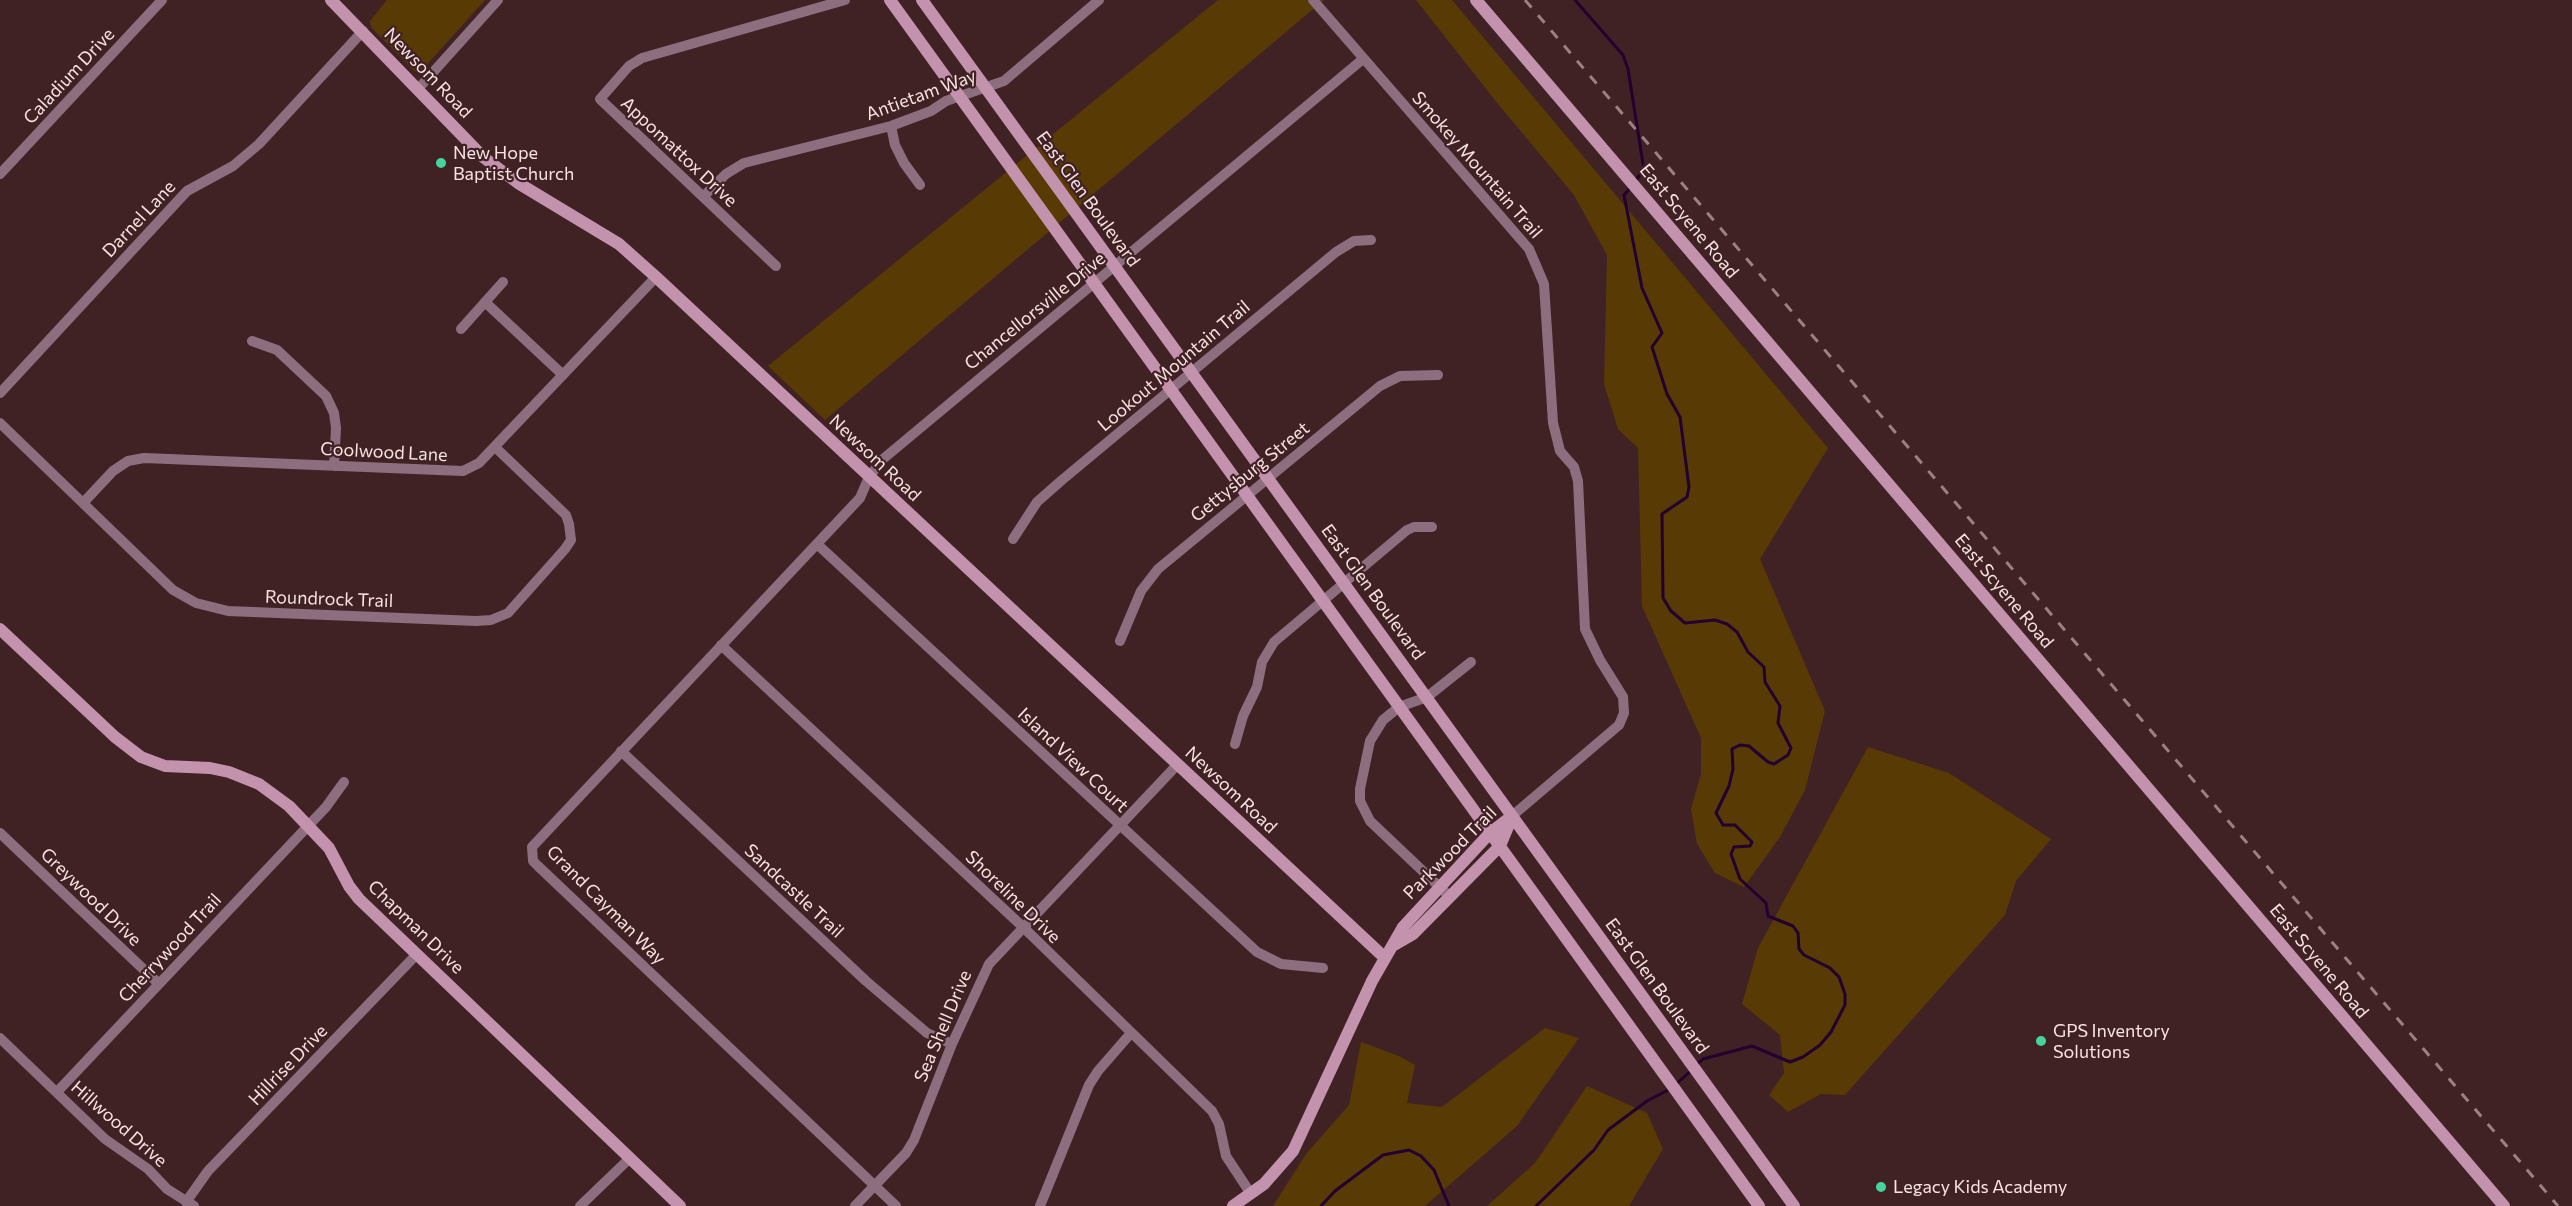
<!DOCTYPE html>
<style>
body{margin:0}
canvas{display:block;background:#402124}
</style>
<canvas width="2572" height="1206"></canvas>
<script>
const g = document.querySelector('canvas').getContext('2d');
g.lineJoin = 'round';
function paint(path, color) {
  g.fillStyle = color;
  g.fill(path, 'evenodd');
}
function toPath(rows) {
  const path = new Path2D();
  for (const r of rows) {
    path.moveTo(r[0], r[1]);
    for (let i = 2; i < r.length; i += 2) path.lineTo(r[i], r[i + 1]);
  }
  return path;
}
function trace(path, color, width, dash) {
  g.strokeStyle = color;
  g.lineWidth = width;
  g.lineCap = dash ? 'butt' : 'round';
  g.setLineDash(dash || []);
  g.stroke(path);
}
function drawText(font, color, halo, rows, align = 'center') {
  g.font = font + ' Commissioner,sans-serif';
  g.lineWidth = 4.5;
  g.setLineDash([]);
  g.textBaseline = 'middle';
  g.strokeStyle = halo;
  g.fillStyle = color;
  for (const [text, x, y, turn = 0] of rows) {
    g.save();
    g.translate(x, y);
    g.rotate((+turn || 0) * Math.PI / 180);
    g.textAlign = isNaN(turn) ? turn : align;
    if (halo) g.strokeText(text, 0, 0);
    g.fillText(text, 0, 0);
    g.restore();
  }
}
paint(toPath([
 [387,0,485,0,422,70,415,72,371,27,370,21],
 [1218,0,1324,0,825,420,768,366],
 [1416,0,1452,0,1828,448,1760,559,1825,711,1805,790,1780,837,1744,887,1715,873,1697,844,1691,809,1701,774,1701,738,1642,606,1638,448,1618,429,1604,384,1607,255,1574,195,1498,104],
 [1868,747,1949,773,2051,839,2016,881,2005,915,1845,1095,1821,1094,1788,1112,1769,1095,1784,1073,1780,1035,1742,1004,1758,948],
 [1545,1028,1579,1038,1517,1126,1425,1206,1273,1206,1306,1154,1349,1105,1361,1042,1399,1056,1415,1065,1407,1103,1442,1107],
 [1587,1086,1647,1113,1663,1149,1629,1206,1487,1206,1535,1163]
]), '#583a05');
trace(toPath([
 [1575,0,1623,55,1628,69,1644,170,1635,181],
 [1631,187,1624,195,1642,288,1662,333,1652,347,1667,394,1680,417,1689,487,1687,497,1662,514,1663,598,1671,611,1685,623,1715,620,1727,624,1737,632,1748,652,1764,667,1765,682,1780,706,1778,723,1791,748,1788,755,1774,764,1768,762,1749,746,1740,745,1732,749,1733,769,1729,786,1716,813,1723,825,1735,825,1752,842,1750,846,1734,847,1731,854,1740,879,1766,903,1768,916,1793,926,1798,933,1799,949,1804,955,1830,968,1839,977,1845,994,1845,1005,1831,1032,1820,1045,1803,1057,1790,1062,1752,1046,1703,1059,1697,1064],
 [1675,1085,1693,1069],
 [1321,1206,1335,1191,1383,1155,1409,1150,1421,1156,1434,1170,1449,1206],
 [1536,1206,1594,1150,1608,1130,1647,1101,1670,1089]
]), '#23002f', 3);
trace(toPath([
 [1313,0,1529,249,1544,284,1553,423,1560,451,1574,467,1578,481,1585,629,1600,660,1623,697,1624,713,1619,725,1512,816],
 [418,89,498,0],
 [891,126,895,145,904,163,920,185],
 [0,174,162,0],
 [703,197,726,174,744,163,891,126,931,111,946,101,1004,81,1099,0],
 [776,266,600,99,629,66,642,58,845,0],
 [485,302,563,375],
 [461,329,503,282],
 [252,341,277,350,326,396,334,413,336,428,334,466],
 [0,393,187,191,233,166,259,144,363,31],
 [0,423,173,590,196,603,228,611,476,621,491,620,508,613,565,549,571,540,569,524,566,515,495,447],
 [83,503,113,471,128,461,144,458,463,471,479,463,656,277],
 [1013,539,1037,502,1062,480,1336,252,1354,241,1371,240],
 [817,544,1257,952,1281,964,1323,968],
 [1120,641,1141,591,1158,569,1380,386,1400,376,1438,375],
 [721,645,1023,927,1212,1111,1219,1124,1226,1156,1251,1194],
 [1235,744,1243,716,1257,687,1262,662,1274,642,1407,530,1414,527,1432,527],
 [621,751,866,981,927,1033,952,1044],
 [0,833,159,984],
 [1446,893,1370,821,1360,801,1360,789,1370,741,1383,720,1399,707,1427,697,1471,662],
 [0,1038,105,1139,148,1169,167,1189,194,1206],
 [57,1092,326,807,344,782],
 [186,1202,208,1171,417,954],
 [580,1206,630,1158],
 [855,1206,906,1153,914,1140,952,1044,989,964,1177,765],
 [896,1206,538,866,533,861,532,847,860,498,869,477,883,459,1363,59],
 [1040,1206,1089,1085,1098,1071,1131,1033]
]), '#8c6e7e', 10);
trace(toPath([
 [331,0,483,157,518,183,619,244,656,277,1385,958],
 [890,0,1759,1206],
 [922,0,1794,1206],
 [1476,0,2504,1206],
 [0,629,115,737,141,757,165,766,210,768,229,772,259,784,289,806,329,848,349,886,359,899,680,1206],
 [1394,945,1413,934,1500,846,1512,817],
 [1233,1206,1264,1184,1293,1151,1372,981,1403,927,1490,833,1512,816]
]), '#c393ad', 12);
trace(toPath([
 [1525,0,2558,1206]
]), '#9b8183', 3, [10, 10]);
for (const [x, y, r, color] of [
 [441,163,6,"#46d49e"],
 [2041,1041,6,"#46d49e"],
 [1881,1187,6,"#46d49e"]
]) {
  const dot = new Path2D();
  dot.arc(x, y, r, 0, 2 * Math.PI);
  g.fillStyle = color;
  g.fill(dot);
  trace(dot, '#402124', 2);
}
drawText('18px', '#f8e2e3', '#402124', [
 ["Newsom Road",428,73,46],
 ["Caladium Drive",69,76,-47],
 ["Antietam Way",921,95,-20],
 ["Appomattox Drive",679,152,43],
 ["Smokey Mountain Trail",1477,165,49],
 ["East Glen Boulevard",1088,199,54],
 ["Darnel Lane",139,219,-47],
 ["East Scyene Road",1689,221,50],
 ["Chancellorsville Drive",1035,311,-39],
 ["Lookout Mountain Trail",1174,366,-40],
 ["Coolwood Lane",384,452,3],
 ["Newsom Road",875,458,43],
 ["Gettysburg Street",1250,472,-39],
 ["East Scyene Road",2004,591,50],
 ["East Glen Boulevard",1373,592,54],
 ["Roundrock Trail",329,599,2],
 ["Island View Court",1073,760,43],
 ["Newsom Road",1231,790,43],
 ["Parkwood Trail",1450,853,-45],
 ["Sandcastle Trail",794,891,43],
 ["Greywood Drive",91,897,44],
 ["Shoreline Drive",1013,897,44],
 ["Grand Cayman Way",606,905,45],
 ["Chapman Drive",416,927,44],
 ["Cherrywood Trail",170,948,-47],
 ["East Scyene Road",2319,961,50],
 ["East Glen Boulevard",1657,986,54],
 ["Sea Shell Drive",943,1026,-67],
 ["Hillrise Drive",288,1065,-46],
 ["Hillwood Drive",119,1124,41]
]);
drawText('18px', '#f8e2e3', '#402124', [
 ["New Hope",453,153],
 ["Baptist Church",453,174],
 ["GPS Inventory",2053,1031],
 ["Solutions",2053,1052],
 ["Legacy Kids Academy",1893,1187]
], 'left');
</script>
